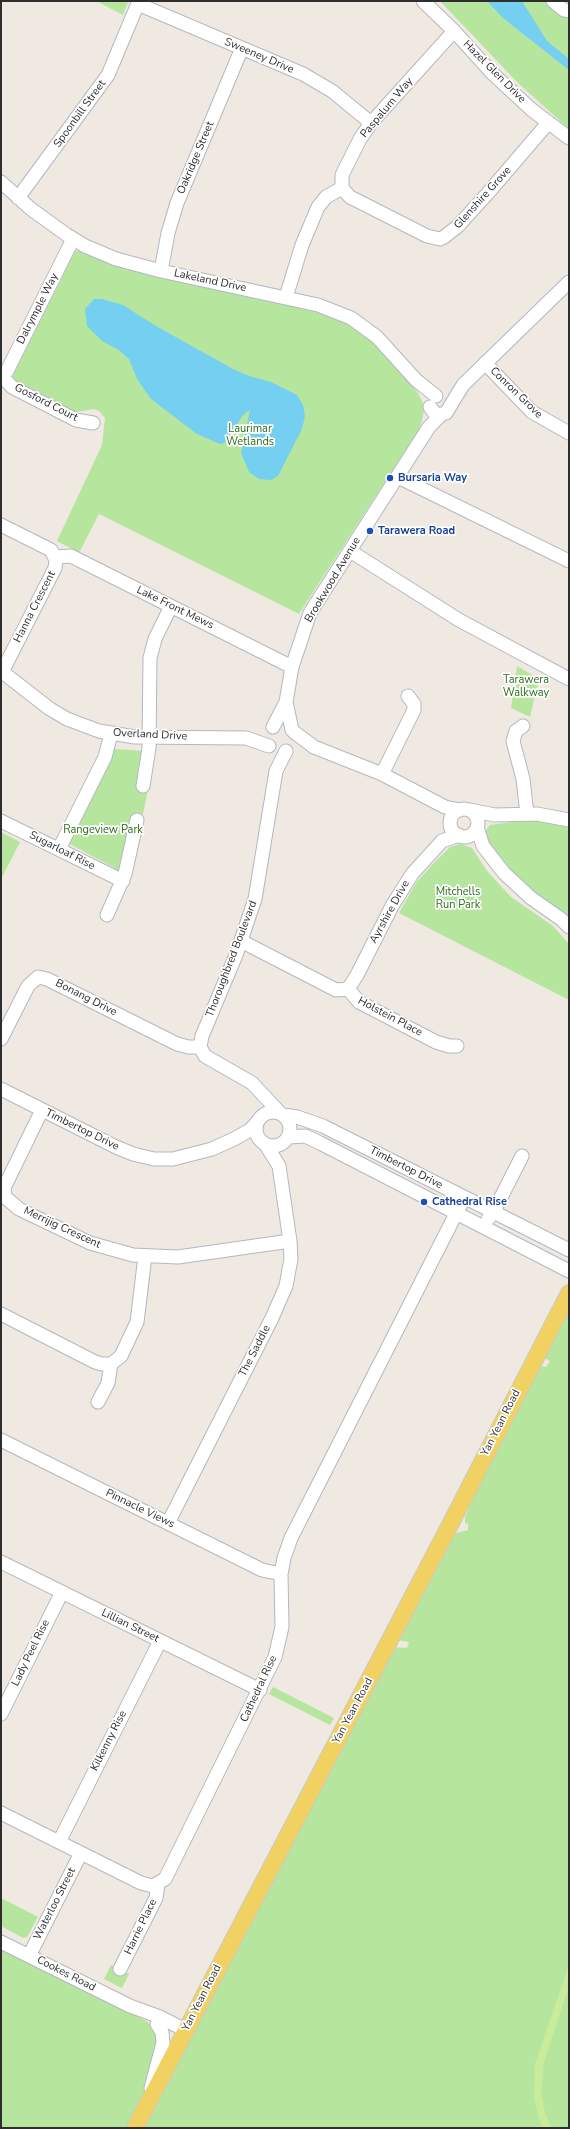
<!DOCTYPE html>
<style>
body{margin:0}
#map{position:relative;width:570px;height:2129px;overflow:hidden;background:#efe9e1;font-family:"Nunito Sans",sans-serif}
canvas{display:block}
.frame{position:absolute;inset:0;border:2px solid #2e2e2e;pointer-events:none}
</style>
<div id="map">
<canvas width="570" height="2129"></canvas>
<div class="frame"></div>
</div>
<script>
const g = document.querySelector('canvas').getContext('2d');
g.lineJoin = 'round';
function paint(path, color) {
  g.fillStyle = color;
  g.fill(path, 'evenodd');
}
function toPath(rows) {
  const path = new Path2D();
  for (const r of rows) {
    if (r.length === 3) {
      path.moveTo(r[0] + r[2], r[1]);
      path.arc(r[0], r[1], r[2], 0, 2 * Math.PI);
      continue;
    }
    path.moveTo(r[0], r[1]);
    for (let i = 2; i < r.length; i += 2) path.lineTo(r[i], r[i + 1]);
  }
  return path;
}
function trace(path, color, width, dash) {
  g.strokeStyle = color;
  g.lineWidth = width;
  g.lineCap = dash ? 'butt' : 'round';
  g.setLineDash(dash || []);
  g.stroke(path);
}
function drawText(font, color, halo, rows, align = 'center') {
  g.font = font + ' "Nunito Sans",sans-serif';
  g.lineWidth = 3.5;
  g.setLineDash([]);
  g.textBaseline = 'middle';
  g.strokeStyle = halo;
  g.fillStyle = color;
  for (const [text, x, y, turn = 0] of rows) {
    g.save();
    g.translate(x, y);
    g.rotate((+turn || 0) * Math.PI / 180);
    g.textAlign = isNaN(turn) ? turn : align;
    if (halo) g.strokeText(text, 0, 0);
    g.fillText(text, 0, 0);
    g.restore();
  }
}
paint(toPath([
 [96,1,125,1,128,2,123,15],
 [440,1,545,1,556,12,569,19,569,129,518,83],
 [75,251,82,251,339,316,378,346,418,393,425,407,420,428,299,614,99,514,79,553,57,541,102,445,105,418,99,411,94,409,76,412,16,384,11,379],
 [517,666,539,679,530,717,511,708],
 [114,749,144,751,148,789,142,819,123,867,118,870,68,843],
 [535,819,569,826,569,920,524,887,481,836,490,825],
 [1,832,20,842,1,879],
 [461,844,472,848,487,871,511,897,553,926,569,944,569,1000,399,913,416,883,432,865,450,847],
 [569,1306,569,2128,140,2128,391,1647,407,1648,409,1642,398,1640,453,1534,468,1530,468,1524,465,1523,465,1518,482,1474,539,1366,546,1367,550,1361,544,1358],
 [273,1687,334,1718,330,1725,269,1694],
 [1,1898,38,1917,27,1937,23,1938,1,1926],
 [1,1947,145,2020,154,2028,160,2037,152,2073,130,2128,1,2128],
 [111,1965,129,1974,122,1988,104,1979]
]), '#b6e59e');
paint(toPath([
 [569,1965,569,1986,544,2062,541,2093,544,2109,551,2128,542,2128,534,2099,535,2064]
]), '#c9ec9a');
paint(toPath([
 [487,1,522,1,547,41,569,59,569,70,503,18],
 [94,299,102,299,123,305,156,326,233,369,249,376,271,382,297,395,303,405,305,416,302,429,278,476,271,480,259,479,249,472,241,453,250,410,244,414,224,443,220,444,197,434,151,399,137,379,129,359,119,350,102,341,87,326,85,309]
]), '#75cff0');
const minor = toPath([
 [423,1,454,31,492,73,532,110,569,138],
 [553,1,564,10,569,11],
 [138,4,303,74,332,91,371,123],
 [1,182,31,209,67,235,85,246,116,259,161,271,318,305,351,318,377,337,416,380,436,396],
 [342,188,350,197,427,236,440,239,444,237,458,226,488,193,548,123],
 [18,198,108,75,139,1],
 [161,271,168,233,177,203,242,48],
 [286,297,302,245,318,207,326,197,342,188,342,175,360,139,371,123,454,31],
 [485,363,532,412,569,433],
 [1,376,7,371,73,239],
 [2,376,12,387,76,420,93,423],
 [430,407,436,415,446,413,463,385,569,282],
 [398,477,569,561],
 [1,525,51,550,56,560,55,568,2,672],
 [350,551,459,620,569,679],
 [56,557,71,556,292,667],
 [1,671,50,709,67,719,99,731,135,737,246,738,269,746],
 [286,702,292,730],
 [523,726,516,731,513,741,523,779,527,814],
 [273,727,286,702,292,667,310,613,429,427,440,416],
 [294,732,314,747,382,774,445,807,460,810],
 [382,774,414,710,414,704,408,696],
 [143,786,149,748,150,658,155,639,171,606],
 [464,823,14],
 [469,810,495,815,537,814,569,820],
 [1,821,123,881],
 [477,827,483,846,504,873,531,898,561,919,569,927],
 [59,849,105,757,111,734],
 [107,915,125,874,137,820],
 [241,941,336,990,348,989,359,1002,436,1042,449,1046,457,1046],
 [348,989,357,975,392,906,412,874,442,841,459,835],
 [1,1039,28,986,38,977,47,979,177,1044,188,1047,200,1047],
 [1,1089,116,1147,133,1154,154,1159,173,1159,212,1149,234,1139,250,1130,258,1121],
 [42,1110,4,1188,5,1197,19,1209,90,1243,133,1255,178,1257,290,1241],
 [273,1129,17],
 [280,1113,252,1083,205,1056,200,1047,202,1036,236,955,255,899,276,771,286,751],
 [283,1115,297,1117,323,1126,569,1250],
 [289,1137,305,1136,320,1143,569,1271],
 [488,1219,493,1213,522,1156],
 [1,1314,95,1362,102,1364,111,1364,121,1356,137,1322,145,1256],
 [98,1402,108,1383,111,1364],
 [1,1440,262,1570,281,1574],
 [168,1523,272,1318,286,1286,291,1259,290,1241,279,1166,266,1145],
 [1,1562,260,1690],
 [1,1714,62,1592],
 [1,1813,141,1883,153,1886,165,1879,275,1657,282,1627,281,1574,284,1558,291,1538,464,1198],
 [59,1842,160,1641],
 [1,1942,130,2006,160,2017,185,2030],
 [29,1956,81,1853],
 [120,1969,156,1898,158,1885],
 [151,2088,163,2043,162,2032,157,2024]
]);
const major = toPath([
 [135,2128,451,1523,569,1293]
]);
trace(minor, '#b4b7c1', 15);
trace(major, '#c9c9c9', 18);
trace(minor, '#fff', 13);
trace(major, '#f2d163', 16);
for (const [x, y, r, color] of [
 [390,478,4,"#1a4fb4"],
 [370,531,4,"#1a4fb4"],
 [424,1202,4,"#1a4fb4"]
]) {
  const dot = new Path2D();
  dot.arc(x, y, r, 0, 2 * Math.PI);
  g.fillStyle = color;
  g.fill(dot);
  trace(dot, '#fff', 1.5);
}
drawText('11px', '#2e2e2e', '#fff', [
 ["Sweeney Drive",259,56,23],
 ["Hazel Glen Drive",494,72,45],
 ["Paspalum Way",387,108,-50],
 ["Spoonbill Street",80,114,-54],
 ["Oakridge Street",196,158,-67],
 ["Glenshire Grove",483,198,-48],
 ["Lakeland Drive",210,281,12],
 ["Dalrymple Way",38,309,-63],
 ["Conron Grove",516,393,44],
 ["Gosford Court",46,403,27],
 ["Brookwood Avenue",333,580,-59],
 ["Hanna Crescent",35,607,-63],
 ["Lake Front Mews",175,608,26],
 ["Overland Drive",150,735,3],
 ["Sugarloaf Rise",62,851,27],
 ["Ayrshire Drive",390,912,-61],
 ["Thoroughbred Boulevard",232,959,-69],
 ["Bonang Drive",86,998,27],
 ["Holstein Place",390,1017,28],
 ["Timbertop Drive",82,1130,26],
 ["Timbertop Drive",406,1168,27],
 ["Merrijig Crescent",62,1228,25],
 ["The Saddle",255,1351,-63],
 ["Yan Yean Road",501,1423,-63],
 ["Pinnacle Views",140,1509,26],
 ["Lillian Street",130,1626,26],
 ["Lady Peel Rise",31,1653,-64],
 ["Cathedral Rise",259,1689,-65],
 ["Yan Yean Road",353,1711,-62],
 ["Kilkenny Rise",109,1741,-63],
 ["Waterloo Street",55,1904,-63],
 ["Harrie Place",141,1927,-64],
 ["Cookes Road",66,1974,27],
 ["Yan Yean Road",202,1998,-63]
]);
drawText('11px', '#2c6e1b', '#fff', [
 ["Laurimar",250,429],
 ["Wetlands",250,442],
 ["Tarawera",526,680],
 ["Walkway",526,693],
 ["Rangeview Park",103,830],
 ["Mitchells",458,892],
 ["Run Park",458,905]
]);
drawText('bold 11px', '#164399', '#fff', [
 ["Bursaria Way",398,478],
 ["Tarawera Road",378,531],
 ["Cathedral Rise",432,1202]
], 'left');
</script>
